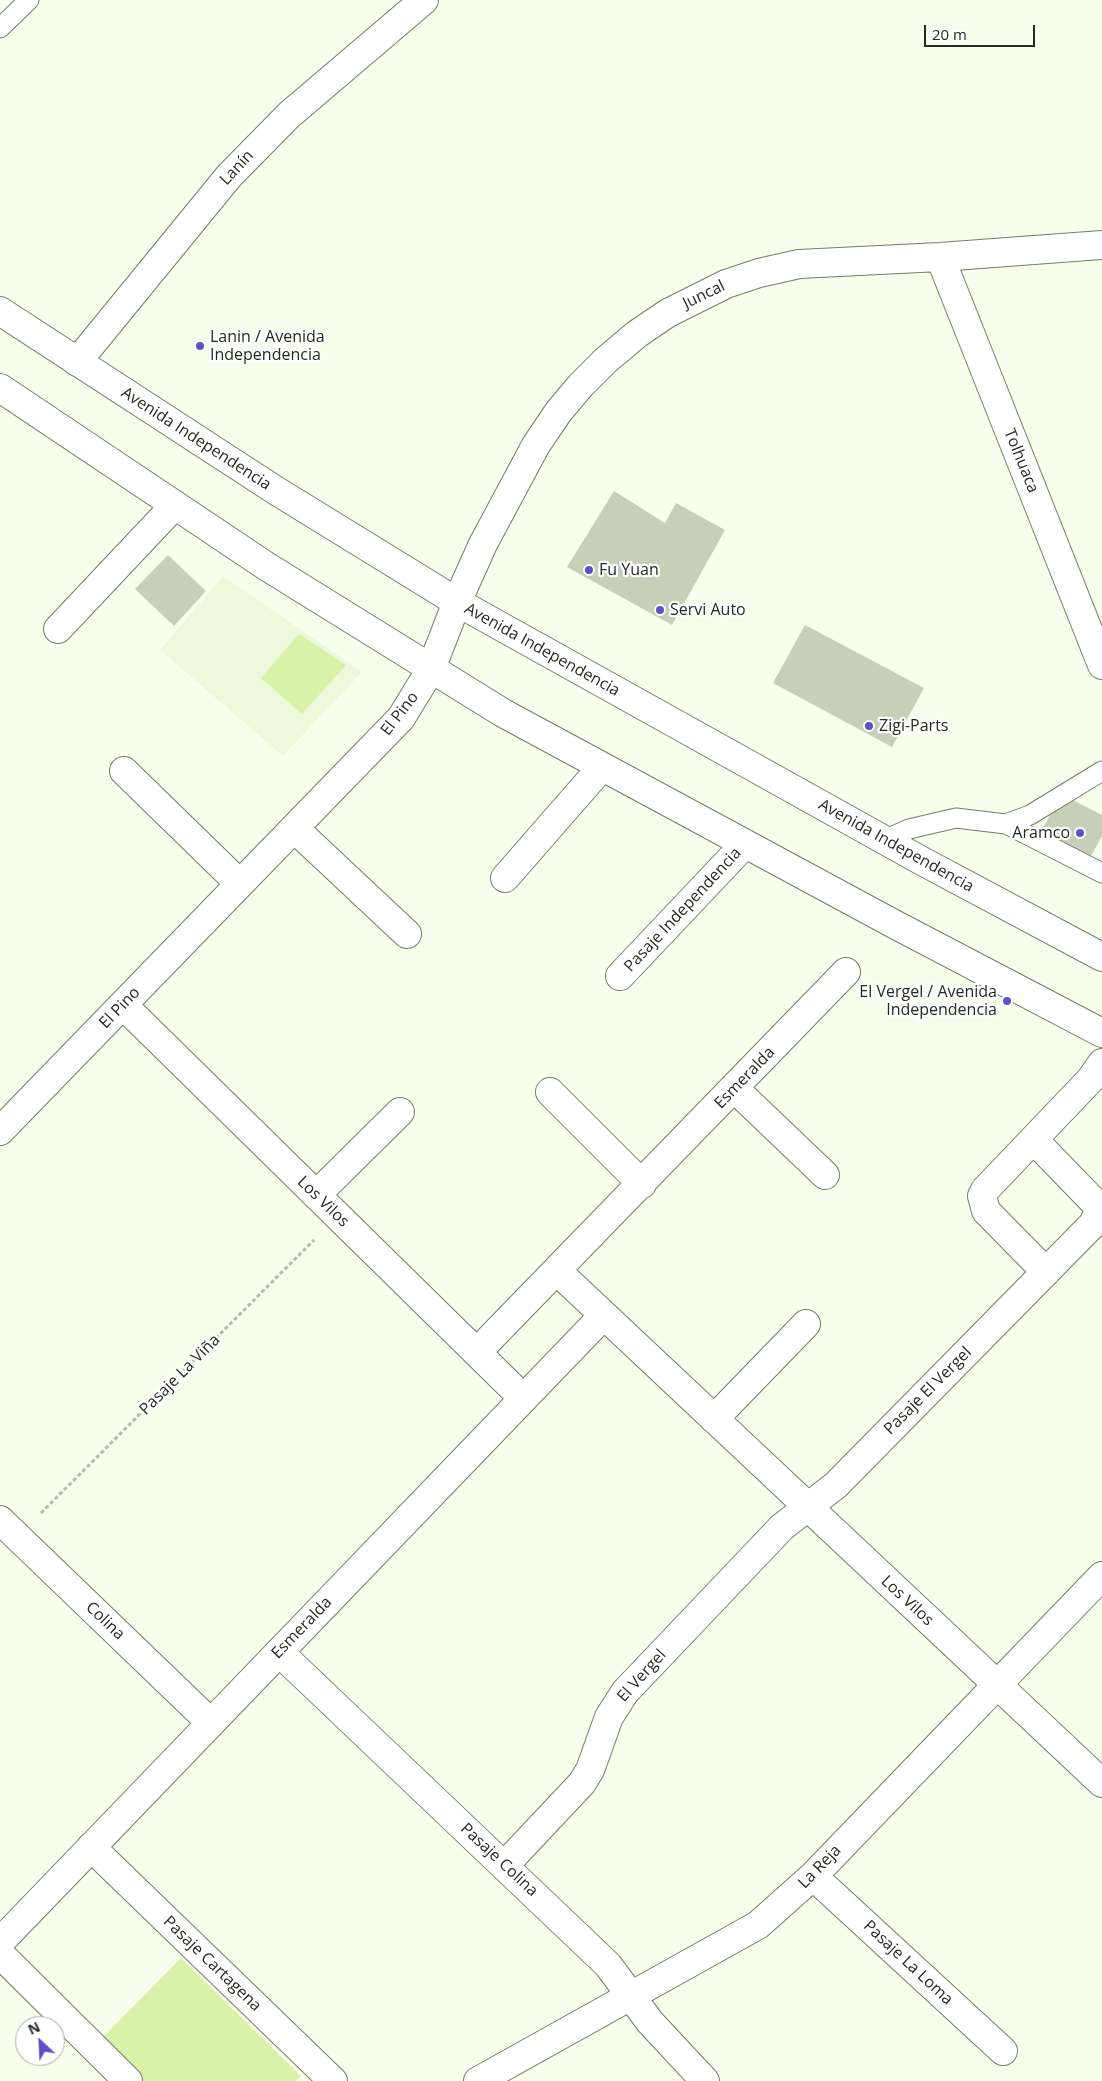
<!DOCTYPE html>
<meta charset="utf-8">
<style>
body{margin:0}
#map{position:relative;width:1102px;height:2081px;overflow:hidden;background:#f7ffec;font-family:"Open Sans",sans-serif}
canvas{display:block}
.north{position:absolute;left:15px;top:2016px;width:50px;height:50px;box-sizing:border-box;background:#fff;border:1px solid #a8aaa6;border-radius:50%;rotate:335deg;font-size:14px;font-weight:700;line-height:20px;text-align:center;color:#262a21}
.north::after{content:'';display:block;margin:auto;width:18px;height:22px;background:#5f50c8;clip-path:polygon(50% 0,100% 100%,50% 72%,0 100%)}
.scale{position:absolute;left:924px;top:25px;width:111px;height:22px;box-sizing:border-box;border:2px solid #262a21;border-top:0;padding-left:6px;font-size:15px;line-height:18px;white-space:nowrap;color:#262a21;-webkit-text-stroke:4px #fff;paint-order:stroke}
</style>
<div id="map">
<canvas width="1102" height="2081"></canvas>
<div class="north">N</div>
<div class="scale">20 m</div>
</div>
<script>
const g = document.querySelector('canvas').getContext('2d');
g.lineJoin = 'round';
function paint(path, color) {
  g.fillStyle = color;
  g.fill(path, 'evenodd');
}
function toPath(rows) {
  const path = new Path2D();
  for (const r of rows) {
    path.moveTo(r[0], r[1]);
    for (let i = 2; i < r.length; i += 2) path.lineTo(r[i], r[i + 1]);
  }
  return path;
}
function trace(path, color, width, dash) {
  g.strokeStyle = color;
  g.lineWidth = width;
  g.lineCap = dash ? 'butt' : 'round';
  g.setLineDash(dash || []);
  g.stroke(path);
}
function drawText(font, color, halo, rows, align = 'center') {
  g.font = font + ' "Open Sans",sans-serif';
  g.lineWidth = 4.5;
  g.setLineDash([]);
  g.textBaseline = 'middle';
  g.strokeStyle = halo;
  g.fillStyle = color;
  for (const [text, x, y, turn = 0] of rows) {
    g.save();
    g.translate(x, y);
    g.rotate((+turn || 0) * Math.PI / 180);
    g.textAlign = isNaN(turn) ? turn : align;
    if (halo) g.strokeText(text, 0, 0);
    g.fillText(text, 0, 0);
    g.restore();
  }
}
paint(toPath([
 [223,576,362,672,283,756,160,650]
]), '#ecf8d9');
paint(toPath([
 [299,634,346,665,302,714,261,678],
 [181,1958,301,2076,296,2081,138,2081,98,2042]
]), '#d8f2aa');
paint(toPath([
 [614,491,665,523,676,503,725,530,672,625,567,567],
 [168,555,206,591,174,626,135,589],
 [805,625,924,688,892,747,773,683],
 [1061,794,1102,815,1102,836,1090,858,1041,832]
]), '#c6cfb8');
const lane = toPath([
 [0,28,29,0],
 [1006,824,1030,815,1102,771],
 [884,840,909,829,956,818,1006,824,1102,873]
]);
const street = toPath([
 [940,257,1102,665],
 [77,362,229,176,289,115,424,0],
 [58,629,175,505],
 [124,771,240,884],
 [294,828,407,934],
 [505,878,601,768],
 [620,976,745,844],
 [123,1005,523,1398],
 [735,1089,825,1175],
 [550,1092,642,1184],
 [0,1131,401,718,431,669,457,602,483,544,536,445,559,411,581,385,605,361,637,334,668,313,726,284,759,273,799,264,940,257,1102,245],
 [316,1195,400,1112],
 [557,1271,1102,1783],
 [1046,1272,986,1211,982,1196,985,1190,1091,1079,1102,1063],
 [477,1352,846,972],
 [714,1419,806,1324],
 [0,1520,211,1723],
 [279,1652,608,1965,650,2022,705,2081],
 [91,1847,333,2081],
 [504,1866,582,1783,590,1770,609,1717,625,1692,782,1527,836,1485,1094,1223,1098,1212,1096,1204,1034,1140],
 [813,1876,1003,2051],
 [0,1942,604,1315],
 [0,1954,128,2081],
 [478,2081,758,1925,813,1876,1102,1576]
]);
const primary = toPath([
 [0,311,275,490,457,602,922,861,1102,957],
 [0,388,266,566,503,713,894,924,1102,1033]
]);
trace(lane, '#757d68', 21);
trace(street, '#757d68', 30);
trace(primary, '#757d68', 30);
trace(toPath([
 [41,1513,314,1240]
]), '#b5bcac', 3, [4, 2.5]);
trace(lane, '#fff', 19);
trace(street, '#fff', 28);
trace(primary, '#fff', 28);
for (const [x, y, r, color] of [
 [200,346,5,"#5f50c8"],
 [589,570,5,"#5f50c8"],
 [660,610,5,"#5f50c8"],
 [869,726,5,"#5f50c8"],
 [1080,833,5,"#5f50c8"],
 [1007,1001,5,"#5f50c8"]
]) {
  const dot = new Path2D();
  dot.arc(x, y, r, 0, 2 * Math.PI);
  g.fillStyle = color;
  g.fill(dot);
  trace(dot, '#fff', 2);
}
drawText('16px', '#262a21', '#fff', [
 ["Lanín",237,168,-47],
 ["Juncal",704,295,-26],
 ["Avenida Independencia",196,439,33],
 ["Tolhuaca",1021,461,68],
 ["Avenida Independencia",542,650,29],
 ["El Pino",400,714,-52],
 ["Avenida Independencia",896,846,29],
 ["Pasaje Independencia",683,910,-47],
 ["El Pino",120,1008,-46],
 ["Esmeralda",745,1078,-46],
 ["Los Vilos",323,1202,44],
 ["Pasaje La Viña",180,1375,-45],
 ["Pasaje El Vergel",928,1391,-45],
 ["Los Vilos",907,1601,43],
 ["Colina",105,1621,44],
 ["Esmeralda",302,1628,-46],
 ["El Vergel",642,1676,-48],
 ["Pasaje Colina",499,1860,43],
 ["La Reja",820,1867,-46],
 ["Pasaje La Loma",908,1963,43],
 ["Pasaje Cartagena",212,1964,44]
]);
drawText('16px', '#262a21', '#fff', [
 ["Lanin / Avenida",210,337],
 ["Independencia",210,355],
 ["Fu Yuan",599,570],
 ["Servi Auto",670,610],
 ["Zigi-Parts",879,726],
 ["Aramco",1070,833,"right"],
 ["El Vergel / Avenida",997,992,"right"],
 ["Independencia",997,1010,"right"]
], 'left');
</script>
